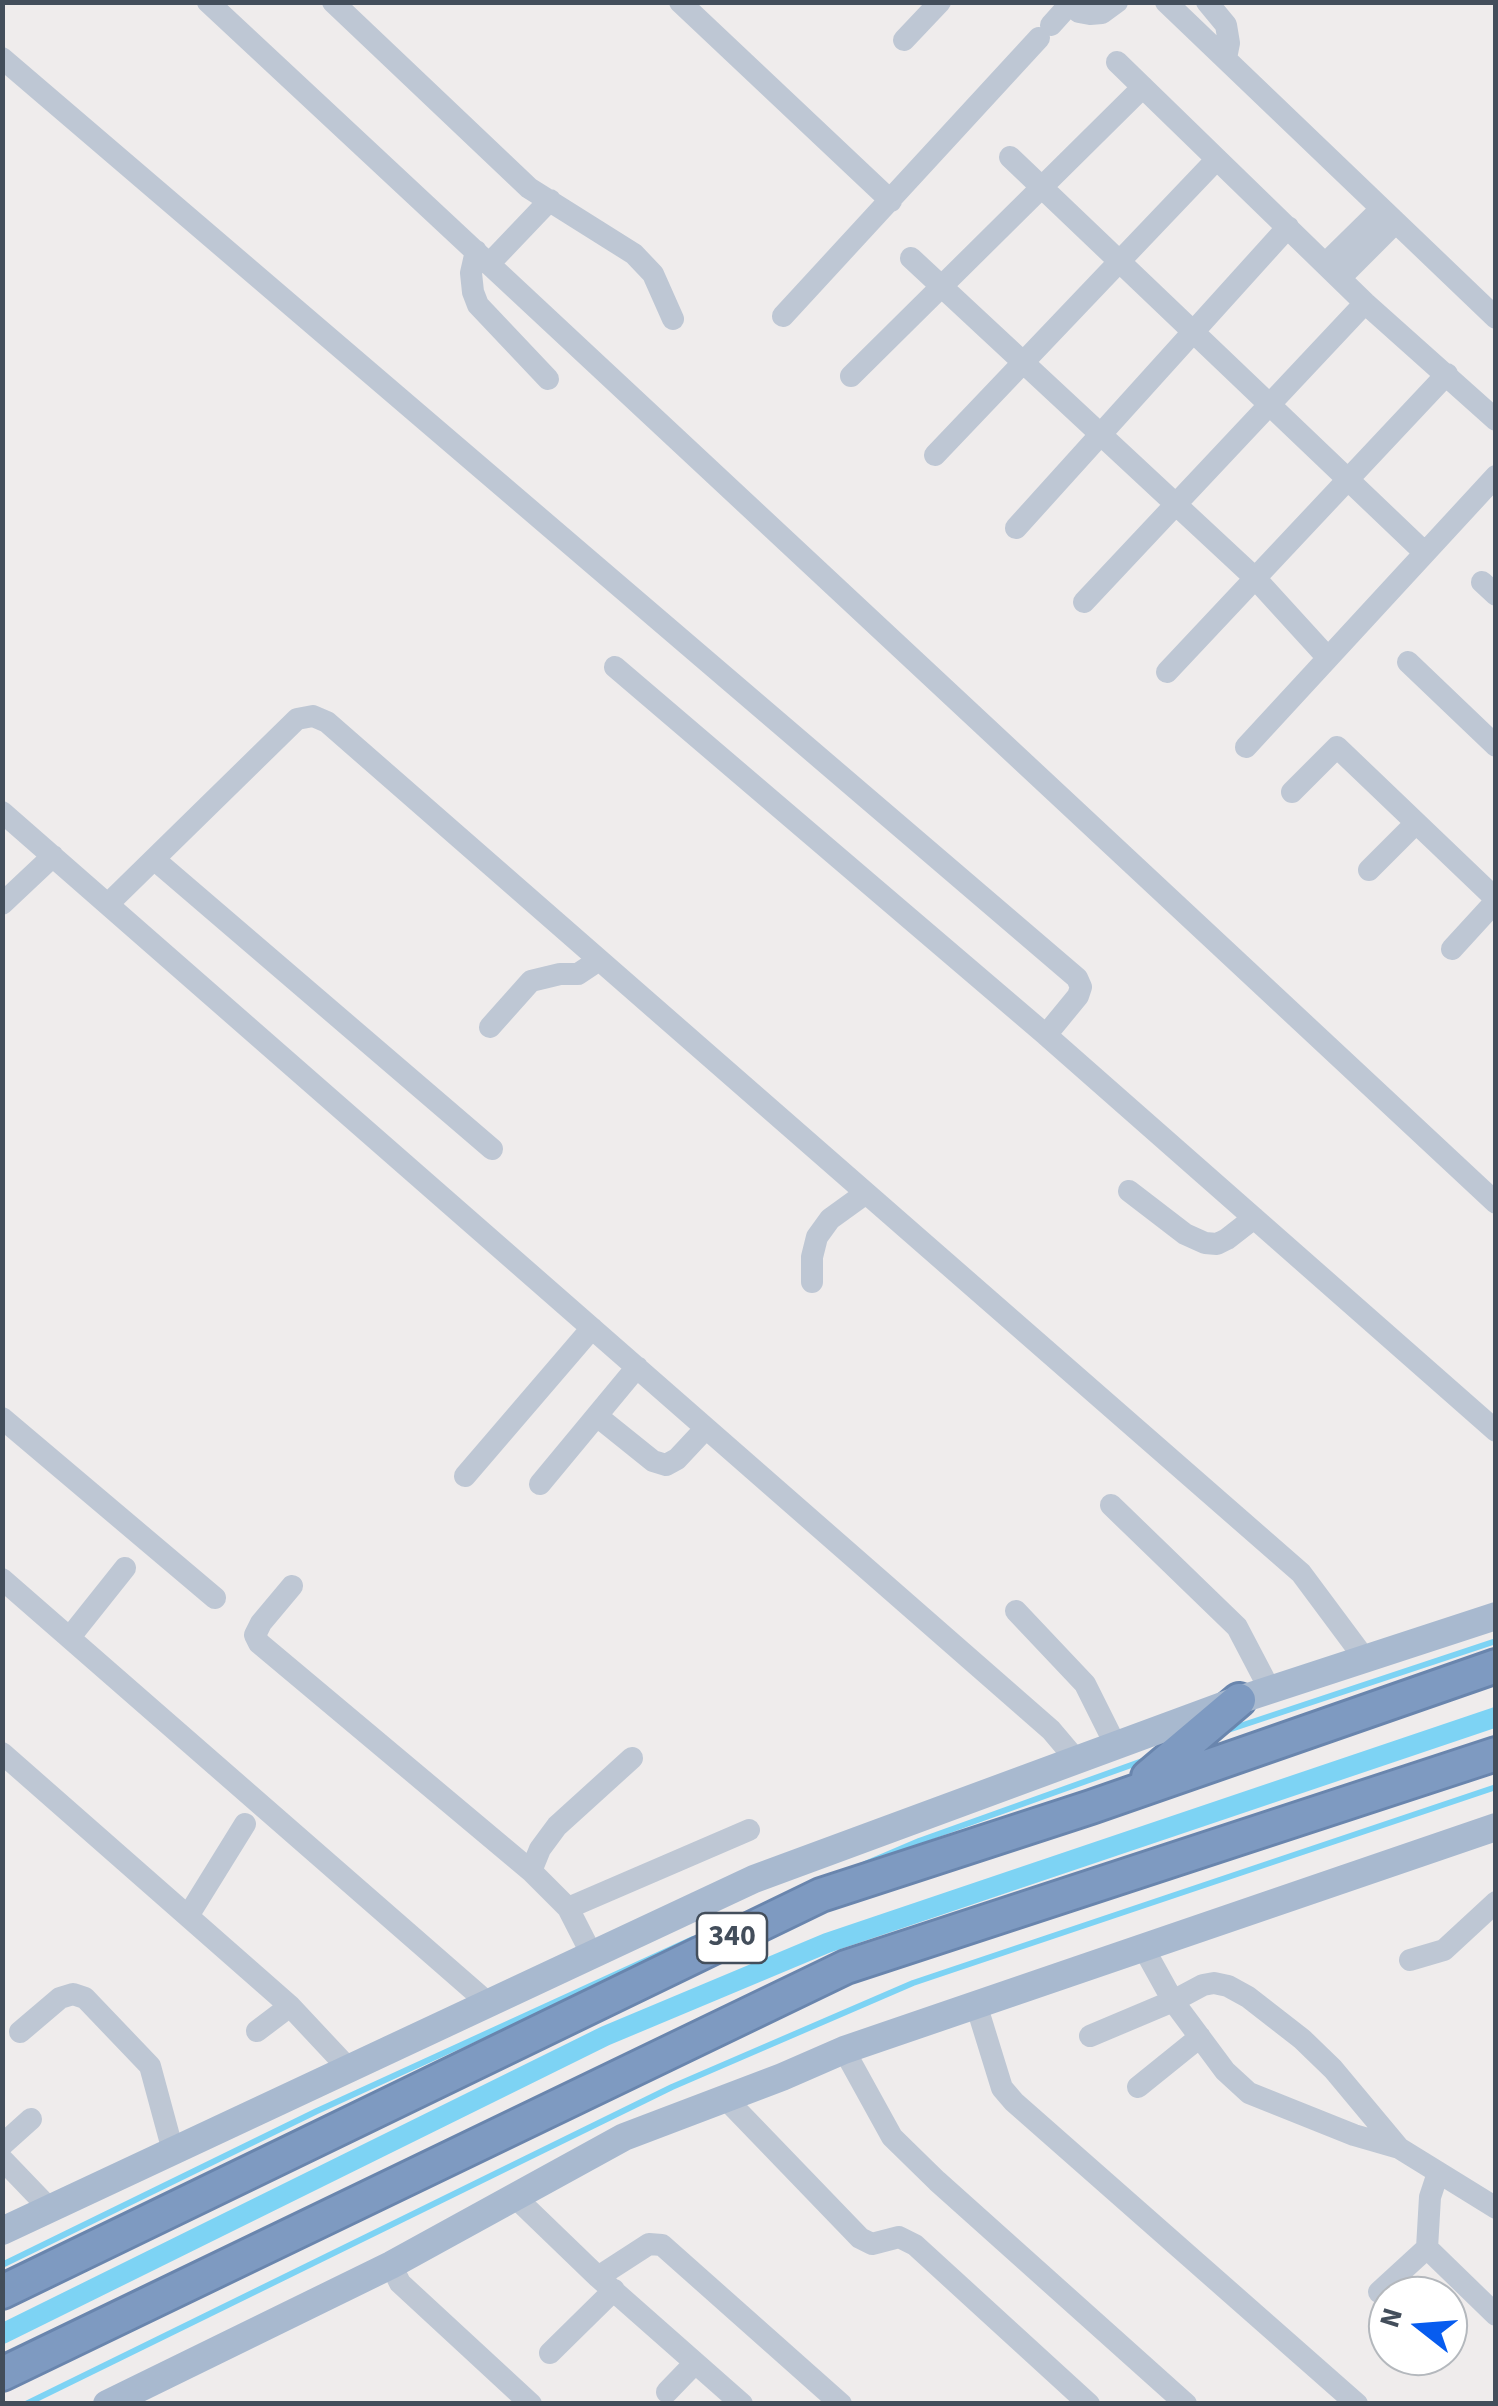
<!DOCTYPE html>
<style>
body{margin:0}
#map{position:relative;width:1498px;height:2406px;overflow:hidden;background:#efecec;font-family:"Source Sans 3",sans-serif}
canvas{display:block}
.frame{position:absolute;inset:0;border:5px solid #434e5b;pointer-events:none}
.north{position:absolute;left:1368px;top:2276px;width:100px;height:100px;box-sizing:border-box;background:#fff;border:2px solid #b4b8bd;border-radius:50%;rotate:287deg;font-size:28px;font-weight:700;line-height:40px;text-align:center;color:#434e5b}
.north::after{content:'';display:block;margin:auto;width:35px;height:45px;background:#075cef;clip-path:polygon(50% 0,100% 100%,50% 72%,0 100%)}
</style>
<div id="map">
<canvas width="1498" height="2406"></canvas>
<div class="frame"></div>
<div class="north">N</div>
</div>
<script>
const g = document.querySelector('canvas').getContext('2d');
g.lineJoin = 'round';
function toPath(rows) {
  const path = new Path2D();
  for (const r of rows) {
    path.moveTo(r[0], r[1]);
    for (let i = 2; i < r.length; i += 2) path.lineTo(r[i], r[i + 1]);
  }
  return path;
}
function trace(path, color, width, dash) {
  g.strokeStyle = color;
  g.lineWidth = width;
  g.lineCap = dash ? 'butt' : 'round';
  g.setLineDash(dash || []);
  g.stroke(path);
}
function drawText(font, color, halo, rows, align = 'center') {
  g.font = font + ' "Source Sans 3",sans-serif';
  g.lineWidth = 9;
  g.setLineDash([]);
  g.textBaseline = 'middle';
  g.strokeStyle = halo;
  g.fillStyle = color;
  for (const [text, x, y, turn = 0] of rows) {
    g.save();
    g.translate(x, y);
    g.rotate((+turn || 0) * Math.PI / 180);
    g.textAlign = isNaN(turn) ? turn : align;
    if (halo) g.strokeText(text, 0, 0);
    g.fillText(text, 0, 0);
    g.restore();
  }
}
trace(toPath([
 [1225,1731,1496,1641],
 [865,1864,919,1841,1148,1759],
 [2,2265,317,2111,693,1939],
 [26,2404,672,2087,913,1983,1496,1787]
]), '#7dd3f4', 6);
trace(toPath([
 [2,2334,605,2036,827,1943,1496,1717]
]), '#7dd3f4', 20);
const highway = toPath([
 [1148,1777,1239,1700],
 [2,2292,821,1895,1091,1807,1496,1666],
 [2,2374,846,1967,1496,1754]
]);
trace(highway, '#6985ad', 38);
trace(toPath([
 [208,2,1496,1203],
 [333,2,529,188,634,254,653,274,673,319],
 [680,2,891,201],
 [1067,2,1079,12,1090,14,1102,13,1117,2],
 [1166,2,1496,318],
 [1207,2,1226,25,1229,43,1226,58],
 [1051,25,1069,5],
 [904,40,940,2],
 [2,58,1077,978,1081,987,1078,996,1046,1035,1496,1431],
 [1117,62,1365,303,1496,420],
 [1010,157,1425,553],
 [476,251,471,273,473,292,478,305,548,379],
 [911,258,1255,578,1328,658],
 [489,264,550,200],
 [1325,264,1380,210],
 [1340,278,1394,224],
 [783,316,1039,38],
 [851,376,1143,87],
 [935,455,1217,159],
 [1016,528,1288,227],
 [1482,582,1496,595],
 [1084,602,1365,303],
 [1408,662,1496,746],
 [615,667,1046,1035],
 [1167,672,1447,374],
 [1246,747,1496,476],
 [1292,792,1337,747,1496,899],
 [2,812,1051,1730,1073,1756],
 [155,860,492,1149],
 [1369,870,1415,824],
 [2,904,53,856],
 [108,904,297,719,313,716,327,722,1301,1573,1365,1659],
 [1452,949,1496,901],
 [490,1027,531,981,560,974,578,974,599,960],
 [1129,1191,1185,1234,1205,1243,1217,1244,1227,1239,1254,1218],
 [812,1282,812,1257,817,1237,830,1219,866,1193],
 [597,1416,653,1461,666,1465,677,1459,706,1428],
 [2,1418,215,1598],
 [465,1476,592,1328],
 [540,1484,637,1367],
 [1111,1505,1237,1627,1270,1690],
 [2,1579,488,2003],
 [292,1586,261,1623,255,1635,259,1643,531,1871],
 [1016,1611,1085,1684,1115,1744],
 [70,1637,125,1568],
 [2,1753,290,2006,349,2069],
 [568,1908,749,1830],
 [188,1916,245,1824],
 [1143,1947,1173,2001,1225,2071,1249,2093,1354,2135,1399,2148],
 [592,1955,568,1908,531,1871,540,1849,557,1826,632,1758],
 [1410,1960,1444,1950,1496,1902],
 [976,2004,1002,2088,1014,2102,1357,2404],
 [257,2031,290,2006],
 [20,2032,60,1998,73,1994,85,1998,150,2066,173,2151],
 [1090,2036,1173,2001,1203,1985,1214,1983,1228,1986,1248,1997,1302,2039,1333,2069,1399,2148,1496,2208],
 [844,2050,892,2137,937,2181,1186,2404],
 [1138,2087,1200,2037],
 [725,2098,860,2238,872,2244,899,2237,915,2245,1089,2404],
 [2,2145,31,2119],
 [2,2159,50,2209],
 [1438,2173,1430,2197,1427,2248,1496,2315],
 [514,2196,598,2277,742,2404],
 [391,2265,400,2283,531,2404],
 [598,2277,649,2244,662,2245,841,2404],
 [1379,2292,1427,2248],
 [550,2353,614,2290],
 [667,2392,695,2363]
]), '#bec7d4', 22);
trace(toPath([
 [2,2231,754,1879,1239,1700,1496,1616],
 [107,2404,391,2265,624,2137,782,2077,844,2050,1496,1827]
]), '#a8b9cf', 28);
trace(highway, '#7e9ac1', 32);
for (const [x, y, w] of [
 [732,1938,70]
]) {
  const box = new Path2D();
  box.roundRect(x - w / 2, y - 25, w, 50, 8);
  g.fillStyle = '#fff';
  g.fill(box);
  trace(box, '#434e5b', 2.5);
}
drawText('bold 30px', '#434e5b', null, [
 ["340",732,1938]
]);
</script>
